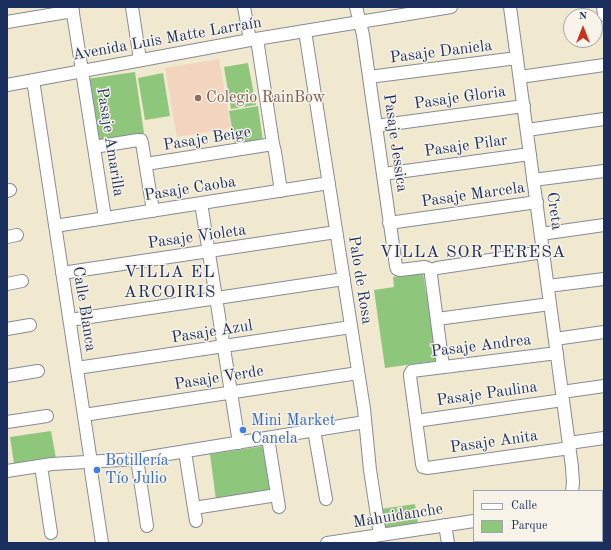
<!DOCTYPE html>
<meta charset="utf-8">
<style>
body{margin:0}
#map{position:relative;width:611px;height:550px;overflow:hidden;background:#f1e8d0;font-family:"Old Standard TT",serif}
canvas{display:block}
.frame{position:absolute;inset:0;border:8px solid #1b2f5e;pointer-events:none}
.legend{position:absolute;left:473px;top:490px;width:130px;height:52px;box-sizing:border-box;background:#f7f3e8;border:1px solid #9fa5b1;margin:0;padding:5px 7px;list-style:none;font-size:12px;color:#1b2f5e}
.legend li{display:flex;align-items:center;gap:8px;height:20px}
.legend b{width:20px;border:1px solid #9fa5b1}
.north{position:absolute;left:563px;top:8px;width:40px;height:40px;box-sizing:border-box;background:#f7f3e8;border:1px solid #9fa5b1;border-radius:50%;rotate:0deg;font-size:11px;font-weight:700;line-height:16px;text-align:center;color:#1b2f5e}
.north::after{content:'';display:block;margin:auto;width:14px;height:18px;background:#c8321e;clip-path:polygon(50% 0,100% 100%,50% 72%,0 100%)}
</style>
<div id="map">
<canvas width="611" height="550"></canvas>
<div class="frame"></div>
<ul class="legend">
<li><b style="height:5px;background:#fff"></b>Calle</li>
<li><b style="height:11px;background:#8ec77b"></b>Parque</li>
</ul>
<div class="north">N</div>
</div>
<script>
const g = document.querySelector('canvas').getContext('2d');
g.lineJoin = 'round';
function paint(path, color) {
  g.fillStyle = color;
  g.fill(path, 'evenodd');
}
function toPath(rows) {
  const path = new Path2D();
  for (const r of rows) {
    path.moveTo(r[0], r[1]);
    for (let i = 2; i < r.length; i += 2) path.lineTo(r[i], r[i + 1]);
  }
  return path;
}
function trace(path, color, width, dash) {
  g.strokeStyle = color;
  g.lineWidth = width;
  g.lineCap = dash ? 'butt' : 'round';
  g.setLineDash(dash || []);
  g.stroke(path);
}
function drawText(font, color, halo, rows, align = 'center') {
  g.font = font + ' "Old Standard TT",serif';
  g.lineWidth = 3;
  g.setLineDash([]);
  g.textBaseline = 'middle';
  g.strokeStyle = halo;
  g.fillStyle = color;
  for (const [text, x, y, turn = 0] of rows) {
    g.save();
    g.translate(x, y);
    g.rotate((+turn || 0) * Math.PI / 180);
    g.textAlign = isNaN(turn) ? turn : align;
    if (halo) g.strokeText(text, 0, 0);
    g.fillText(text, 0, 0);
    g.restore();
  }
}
paint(toPath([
 [219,59,231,128,177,137,165,68]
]), '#f3d4be');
paint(toPath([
 [248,63,256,105,231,109,224,67],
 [135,72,144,133,95,141,86,79],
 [163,73,170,116,145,120,138,78],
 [258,106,263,141,235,145,229,111],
 [423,272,426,293,428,293,436,361,385,368,374,290,394,287,393,277],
 [51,431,56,458,14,464,10,437],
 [265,446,273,492,216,500,210,454],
 [415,504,418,524,384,530,381,509]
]), '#8ec77b');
const minor = toPath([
 [72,7,105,218],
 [132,7,140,60],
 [244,7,250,40],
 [356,7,363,35,396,266,397,269,400,270,425,267,432,270,437,268,543,252],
 [510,7,572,467,573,483,572,491],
 [603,7,604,15],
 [7,22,73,11],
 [305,31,364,409,370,470,380,535],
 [257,39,273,144,275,152,281,191],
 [369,77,517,58],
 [520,77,604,65],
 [33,80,91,462,91,471,102,543],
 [7,85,250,40,451,7],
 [376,126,524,106],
 [527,130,604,119],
 [94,147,138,140,141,140,142,143,153,211],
 [146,164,273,144],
 [383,174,530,154],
 [533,180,604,171],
 [7,191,10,190],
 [201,203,239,443],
 [389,223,537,202],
 [55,226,329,183],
 [541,234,604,225],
 [7,237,17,235],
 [432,270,431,275,443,367],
 [62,273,336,232],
 [7,284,22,281],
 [548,286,604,279],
 [437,319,550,304],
 [70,320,344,279],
 [7,329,30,325],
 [555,339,604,332],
 [557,353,412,371,410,374,410,376,422,464,423,467,427,468,570,448],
 [77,368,351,327],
 [7,376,38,371],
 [562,392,604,386],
 [84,415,358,373],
 [416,421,563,400],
 [7,422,47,416],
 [314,430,326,499],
 [268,438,279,507],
 [569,443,604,438],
 [185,452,196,521],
 [137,459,147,526],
 [41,466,51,533],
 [7,471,52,464,137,459,365,422],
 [194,508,277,495],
 [445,525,448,543],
 [567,541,568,543],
 [327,543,474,521]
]);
trace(minor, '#868c97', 14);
trace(minor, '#fff', 12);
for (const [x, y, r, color] of [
 [198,98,4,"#8d6e63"],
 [243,430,4,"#3f7fe0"],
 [97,470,4,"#3f7fe0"]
]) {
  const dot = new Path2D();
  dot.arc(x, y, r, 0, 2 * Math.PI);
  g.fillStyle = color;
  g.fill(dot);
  trace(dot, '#f7f3e8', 1.5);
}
drawText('16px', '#1b2f5e', '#f7f3e8', [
 ["Avenida Luis Matte Larraín",167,39,-10],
 ["Pasaje Daniela",441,52,-7],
 ["Pasaje Gloria",460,98,-8],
 ["Pasaje Beige",207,139,-9],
 ["Pasaje Amarilla",110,142,81],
 ["Pasaje Jessica",395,143,82],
 ["Pasaje Pilar",466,146,-8],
 ["Pasaje Caoba",190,189,-9],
 ["Pasaje Marcela",473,195,-8],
 ["Creta",554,211,82],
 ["Pasaje Violeta",197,237,-8],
 ["Palo de Rosa",360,280,81],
 ["Calle Blanca",84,309,81],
 ["Pasaje Azul",212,332,-9],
 ["Pasaje Andrea",481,346,-7],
 ["Pasaje Verde",219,378,-9],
 ["Pasaje Paulina",487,394,-8],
 ["Pasaje Anita",494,442,-8],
 ["Mahuidanche",398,516,-9]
]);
drawText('16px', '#785e54', '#f7f3e8', [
 ["Colegio RainBow",206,98]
], 'left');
drawText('16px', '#366cbe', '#f7f3e8', [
 ["Mini Market",251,421],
 ["Canela",251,439],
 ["Botillería",105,461],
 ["Tío Julio",105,479]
], 'left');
g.letterSpacing = '1px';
drawText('17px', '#1b2f5e', '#f7f3e8', [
 ["VILLA SOR TERESA",473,253],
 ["VILLA EL",170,273],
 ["ARCOIRIS",170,293]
]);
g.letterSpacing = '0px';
</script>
